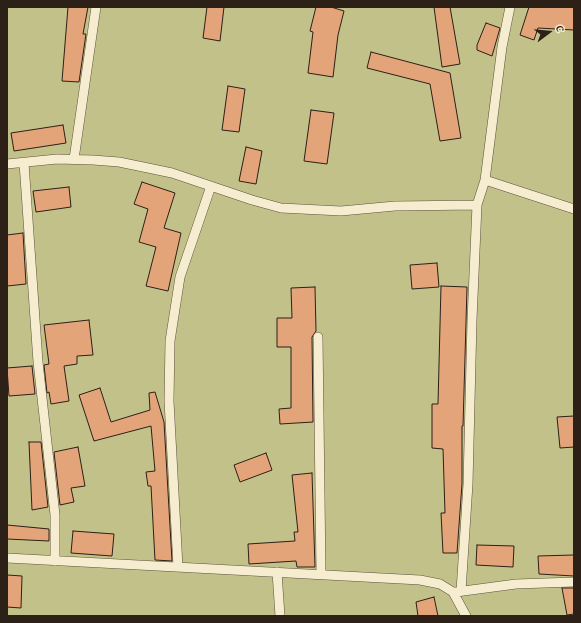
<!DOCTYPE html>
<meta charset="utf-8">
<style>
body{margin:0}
#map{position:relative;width:581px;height:623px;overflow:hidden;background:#f1e1b6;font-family:"Gentium Book Plus",serif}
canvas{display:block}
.frame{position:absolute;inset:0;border:8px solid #2d2017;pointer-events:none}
.north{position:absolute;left:529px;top:12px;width:40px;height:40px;-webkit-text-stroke:3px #f6ecd0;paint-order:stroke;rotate:74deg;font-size:11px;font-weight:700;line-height:16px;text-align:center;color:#2d2017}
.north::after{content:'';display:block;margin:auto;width:14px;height:18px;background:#2d2017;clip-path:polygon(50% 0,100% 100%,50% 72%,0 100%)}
</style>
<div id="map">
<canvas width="581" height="623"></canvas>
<div class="frame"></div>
<div class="north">С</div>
</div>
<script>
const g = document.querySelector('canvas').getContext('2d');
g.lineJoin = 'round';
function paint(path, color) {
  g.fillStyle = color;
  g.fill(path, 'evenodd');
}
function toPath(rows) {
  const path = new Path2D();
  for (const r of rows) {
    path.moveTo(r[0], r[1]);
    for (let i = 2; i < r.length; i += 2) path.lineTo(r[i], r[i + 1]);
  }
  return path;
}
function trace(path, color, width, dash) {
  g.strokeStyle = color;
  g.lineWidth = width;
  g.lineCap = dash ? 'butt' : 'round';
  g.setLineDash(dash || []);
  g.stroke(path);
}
paint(toPath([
 [7,7,574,7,574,616,7,616]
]), '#c1c189');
const building = toPath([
 [68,7,88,7,83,34,86,34,79,82,62,81,68,7],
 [207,7,224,7,220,41,203,38,207,7],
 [316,7,331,7,344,11,338,35,333,77,308,73,313,32,310,31,316,7],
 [434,7,450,7,460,64,442,67,434,7],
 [529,7,574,7,574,30,538,28,534,40,520,35,529,7],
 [486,23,500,28,492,56,477,50,477,45,486,23],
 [371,52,450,73,461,138,440,141,430,84,367,68,371,52],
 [228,86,245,89,239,132,222,130,228,86],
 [311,110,334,113,327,164,304,161,311,110],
 [63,125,66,143,14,151,11,133,63,125],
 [246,147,262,151,256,184,239,181,246,147],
 [142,182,175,193,164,228,181,233,168,291,146,286,156,247,139,242,148,209,134,204,142,182],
 [69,187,71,207,36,212,33,191,69,187],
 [23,233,26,284,7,286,7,235,23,233],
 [437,263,439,287,412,289,410,265,437,263],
 [441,286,467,287,463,426,462,426,462,484,457,553,443,553,441,513,445,513,443,449,432,448,432,404,438,404,441,286],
 [315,287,316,331,312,337,313,422,280,424,279,409,291,408,291,347,277,347,277,318,292,318,291,288,315,287],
 [89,320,93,355,77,356,77,364,64,366,69,401,51,404,49,392,47,393,44,365,49,364,44,325,89,320],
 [32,366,35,394,9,396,7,368,32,366],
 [100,388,111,422,150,410,149,393,155,392,164,422,172,561,155,560,151,486,148,486,146,472,155,471,151,426,94,441,79,395,100,388],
 [574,416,574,447,560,448,557,417,574,416],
 [29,442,41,442,48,507,32,510,29,442],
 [78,447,85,486,71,488,74,502,60,505,54,452,78,447],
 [266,453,272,470,240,482,234,465,266,453],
 [312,473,315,567,297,567,296,561,249,564,248,544,295,541,294,532,298,532,292,475,312,473],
 [7,525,49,529,49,541,7,539,7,525],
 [73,531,114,534,112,556,71,553,73,531],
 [477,545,514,546,513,567,476,565,477,545],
 [574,555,574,576,539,574,538,556,574,555],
 [7,575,22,576,21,608,7,607,7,575],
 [562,588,574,588,574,614,567,615,562,588],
 [434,597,438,616,418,616,416,602,434,597]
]);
paint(building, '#e4a47a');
trace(building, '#2d2017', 1);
const service = toPath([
 [74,159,96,7],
 [24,163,38,362,55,515,55,561],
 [7,164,57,159,93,160,119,162,172,173,252,200,281,208,341,211,395,206,477,205,472,320,468,484,461,591],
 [485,180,574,209],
 [477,205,485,180,502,47,510,7],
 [318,337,321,574],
 [7,558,420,580,440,584,453,592,466,616],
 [178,567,169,401,170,341,180,277,211,186],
 [277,572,280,616],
 [456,592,516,584,574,582]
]);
trace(service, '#5e503f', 10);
trace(service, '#f6ecd0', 9);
</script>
